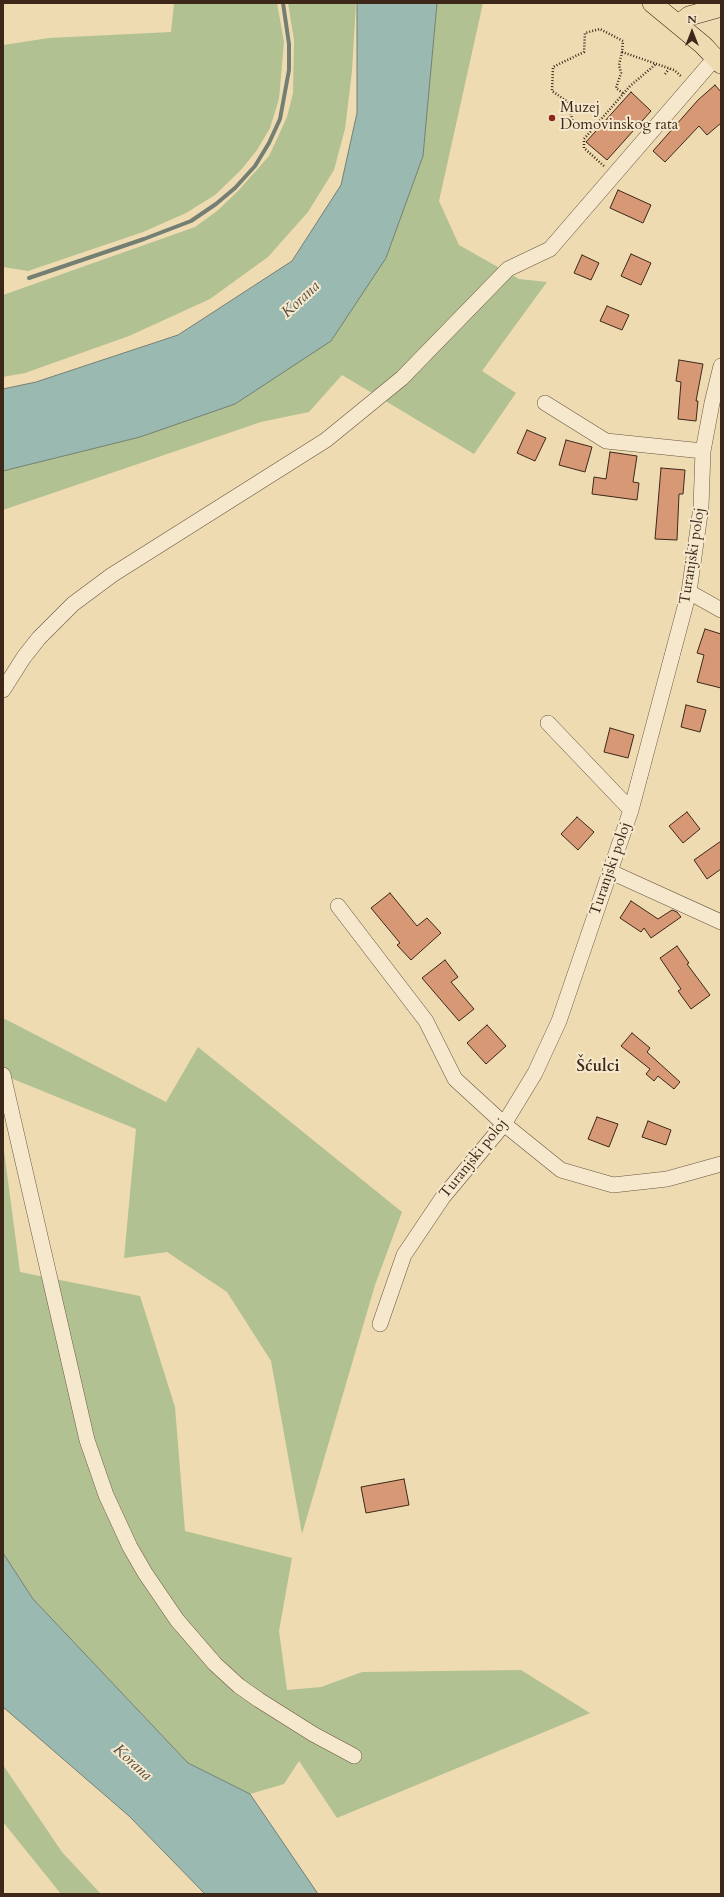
<!DOCTYPE html>
<meta charset="utf-8">
<style>
body{margin:0}
#map{position:relative;width:724px;height:1897px;overflow:hidden;background:#efdbb2;font-family:Cardo,serif}
canvas{display:block}
.frame{position:absolute;inset:0;border:4px solid #3c2719;pointer-events:none}
.north{position:absolute;left:672px;top:12px;width:40px;height:40px;-webkit-text-stroke:3px #f5e8cd;paint-order:stroke;rotate:0deg;font-size:11px;font-weight:700;line-height:16px;text-align:center;color:#3c2719}
.north::after{content:'';display:block;margin:auto;width:14px;height:18px;background:#3c2719;clip-path:polygon(50% 0,100% 100%,50% 72%,0 100%)}
</style>
<div id="map">
<canvas width="724" height="1897"></canvas>
<div class="frame"></div>
<div class="north">N</div>
</div>
<script>
const g = document.querySelector('canvas').getContext('2d');
g.lineJoin = 'round';
function paint(path, color) {
  g.fillStyle = color;
  g.fill(path, 'evenodd');
}
function toPath(rows) {
  const path = new Path2D();
  for (const r of rows) {
    path.moveTo(r[0], r[1]);
    for (let i = 2; i < r.length; i += 2) path.lineTo(r[i], r[i + 1]);
  }
  return path;
}
function trace(path, color, width, dash) {
  g.strokeStyle = color;
  g.lineWidth = width;
  g.lineCap = dash ? 'butt' : 'round';
  g.setLineDash(dash || []);
  g.stroke(path);
}
function drawText(font, color, halo, rows, align = 'center') {
  g.font = font + ' Cardo,serif';
  g.lineWidth = 4;
  g.setLineDash([]);
  g.textBaseline = 'middle';
  g.strokeStyle = halo;
  g.fillStyle = color;
  for (const [text, x, y, turn = 0] of rows) {
    g.save();
    g.translate(x, y);
    g.rotate((+turn || 0) * Math.PI / 180);
    g.textAlign = isNaN(turn) ? turn : align;
    if (halo) g.strokeText(text, 0, 0);
    g.fillText(text, 0, 0);
    g.restore();
  }
}
paint(toPath([
 [174,3,277,3,284,42,279,99,270,128,257,150,241,170,215,195,186,213,143,232,28,271,3,267,3,45,49,38,171,32],
 [288,3,356,3,352,71,345,129,334,170,308,212,268,257,210,299,129,336,25,373,3,377,3,295,195,227,217,211,238,191,269,156,287,117,293,93,294,40],
 [437,3,483,3,439,201,459,245,519,279,547,282,482,371,516,393,474,454,342,375,309,412,261,422,3,510,3,471,140,437,386,258,423,156],
 [3,1018,166,1102,198,1047,402,1212,375,1285,302,1534,271,1361,227,1292,167,1252,124,1258,136,1129,3,1075],
 [3,1143,20,1272,140,1296,175,1407,185,1531,292,1558,279,1631,287,1690,321,1687,362,1672,521,1670,590,1713,337,1818,299,1761,284,1784,250,1794,188,1763,33,1599,3,1553],
 [3,1765,62,1852,101,1894,61,1894,3,1822]
]), '#b2c192');
const water = toPath([
 [357,3,437,3,423,156,386,258,331,341,235,404,140,437,3,471,3,389,36,382,178,335,292,261,341,185,357,113,357,3],
 [3,1553,33,1599,188,1763,250,1794,318,1894,205,1894,129,1816,3,1707,3,1553]
]);
paint(water, '#9abab1');
trace(water, '#747f74', 1);
trace(toPath([
 [29,278,144,239,191,221,216,204,235,188,255,166,269,143,280,119,289,70,289,44,283,3]
]), '#747f74', 4);
const building = toPath([
 [715,85,721,92,721,123,707,135,699,126,665,162,653,151,698,100,715,85],
 [631,92,651,111,607,160,586,142,631,92],
 [618,190,651,205,643,223,610,208,618,190],
 [631,254,651,263,641,285,621,276,631,254],
 [582,255,599,263,591,280,574,273,582,255],
 [607,306,629,315,622,330,600,321,607,306],
 [679,360,703,364,696,401,698,401,696,421,678,419,681,382,676,381,679,360],
 [527,430,546,438,535,461,517,453,527,430],
 [566,440,592,447,585,472,559,465,566,440],
 [610,452,637,456,633,482,639,483,637,500,592,494,594,477,606,479,610,452],
 [661,468,685,470,683,494,679,494,677,540,655,539,661,468],
 [705,629,721,634,721,688,697,682,704,655,697,653,705,629],
 [686,705,706,710,700,732,681,727,686,705],
 [610,728,634,735,628,758,604,752,610,728],
 [687,812,700,829,683,843,669,826,687,812],
 [577,817,594,832,578,850,561,834,577,817],
 [721,841,721,869,707,879,694,860,721,841],
 [390,893,417,926,427,918,441,933,411,960,397,945,400,943,371,908,390,893],
 [631,901,658,919,672,910,677,912,681,917,651,938,644,928,641,932,620,918,631,901],
 [677,946,689,963,687,964,710,995,691,1009,678,991,681,989,660,958,677,946],
 [445,960,458,977,451,982,474,1009,459,1021,422,978,445,960],
 [487,1025,506,1046,486,1064,467,1043,487,1025],
 [632,1033,650,1048,647,1052,680,1082,674,1089,658,1076,654,1081,646,1074,650,1069,621,1046,632,1033],
 [597,1117,618,1124,609,1147,588,1139,597,1117],
 [648,1121,671,1130,666,1145,642,1137,648,1121],
 [404,1479,409,1505,366,1513,361,1487,404,1479]
]);
paint(building, '#d79975');
trace(building, '#3c2719', 1);
const minor = toPath([
 [545,403,606,441,703,451],
 [689,592,721,610],
 [3,690,24,657,39,638,73,604,112,575,326,440,402,378,508,269,550,249,715,58],
 [548,723,631,810],
 [611,872,721,922],
 [338,906,426,1021,455,1079,504,1124,561,1170,613,1185,667,1179,721,1164],
 [3,1075,87,1440,106,1495,130,1547,145,1573,177,1620,215,1664,239,1686,259,1700,313,1734,354,1756],
 [380,1324,404,1255,443,1197,504,1124,535,1073,559,1021,631,810,689,592,701,507,703,451,712,403,721,366]
]);
const major = toPath([
 [652,3,703,45,721,64],
 [679,24,689,16,721,7]
]);
trace(minor, '#69543f', 16);
trace(major, '#3c2719', 20);
trace(toPath([
 [622,52,619,65,621,73,616,88,624,94],
 [665,74,669,69],
 [593,129,590,127,573,123,568,102,552,91,553,67,584,52,585,33,600,29,623,41,622,52,674,70,682,77],
 [604,166,584,148,584,139,630,86,656,64]
]), '#3c2719', 2.5, [1, 2]);
trace(minor, '#f5e8cd', 15);
trace(major, '#efdbb2', 19);
for (const [x, y, r, color] of [
 [552,118,4,"#8f2418"]
]) {
  const dot = new Path2D();
  dot.arc(x, y, r, 0, 2 * Math.PI);
  g.fillStyle = color;
  g.fill(dot);
  trace(dot, '#f5e8cd', 1.5);
}
drawText('15px', '#3c2719', '#f5e8cd', [
 ["Muzej",560,109],
 ["Domovinskog rata",560,126]
], 'left');
drawText('15px', '#3c2719', '#f5e8cd', [
 ["Turanjski poloj",693,556,-81],
 ["Turanjski poloj",611,869,-71],
 ["Turanjski poloj",474,1159,-51]
]);
drawText('italic 16px', '#544c3f', '#f5e8cd', [
 ["Korana",301,300,-43],
 ["Korana",132,1763,42]
]);
drawText('bold 16px', '#3c2719', '#f5e8cd', [
 ["Šćulci",598,1067]
]);
</script>
